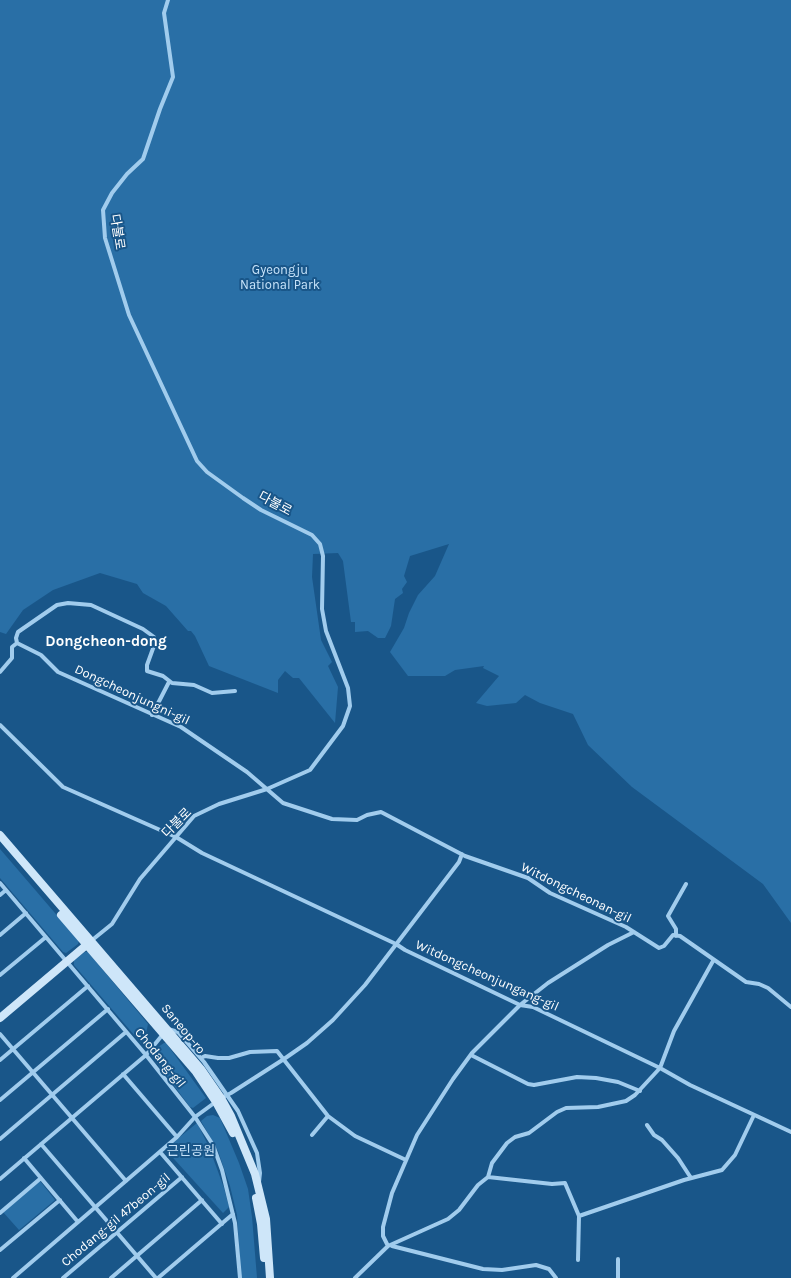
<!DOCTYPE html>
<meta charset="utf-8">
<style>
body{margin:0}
canvas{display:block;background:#195689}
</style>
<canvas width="791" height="1278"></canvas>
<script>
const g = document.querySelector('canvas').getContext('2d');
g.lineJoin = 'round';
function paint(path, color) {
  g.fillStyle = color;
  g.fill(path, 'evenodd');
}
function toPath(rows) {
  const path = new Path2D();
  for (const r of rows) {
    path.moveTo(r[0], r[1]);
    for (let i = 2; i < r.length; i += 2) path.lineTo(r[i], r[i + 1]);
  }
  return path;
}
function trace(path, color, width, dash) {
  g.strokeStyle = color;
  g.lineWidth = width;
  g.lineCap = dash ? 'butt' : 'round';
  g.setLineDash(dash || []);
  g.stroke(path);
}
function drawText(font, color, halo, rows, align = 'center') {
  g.font = font + ' Karla,"Noto Sans KR",sans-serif';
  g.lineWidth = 4;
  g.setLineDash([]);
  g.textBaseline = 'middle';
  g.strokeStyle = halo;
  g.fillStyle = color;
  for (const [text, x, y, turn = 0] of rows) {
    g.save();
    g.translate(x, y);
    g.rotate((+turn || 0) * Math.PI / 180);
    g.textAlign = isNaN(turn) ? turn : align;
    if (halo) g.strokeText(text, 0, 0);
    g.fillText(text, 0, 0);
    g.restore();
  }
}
paint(toPath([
 [0,0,791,0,791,923,763,884,632,787,588,745,573,714,540,703,525,695,516,703,487,706,476,703,499,676,483,668,484,666,455,670,445,676,408,676,390,652,404,628,409,613,418,595,435,576,449,544,410,556,404,576,407,582,402,589,403,593,395,599,391,626,385,638,378,638,368,631,355,632,355,622,351,622,343,561,338,553,313,554,312,577,321,640,332,662,328,666,338,687,335,723,299,678,293,678,285,671,278,680,278,693,209,666,195,636,191,631,188,631,166,606,143,593,137,584,100,573,53,590,23,610,6,634,0,632],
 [0,849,79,941,78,944,66,953,63,952,0,878],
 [85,952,88,952,148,1024,144,1043,141,1043,74,965,74,960],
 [164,1043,166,1043,206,1098,193,1108,190,1107,151,1055,152,1051],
 [213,1115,220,1118,239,1163,248,1189,252,1217,257,1278,241,1278,237,1215,230,1186,218,1151,201,1121,207,1116],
 [197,1123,209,1147,224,1188,229,1207,223,1213,165,1149],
 [40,1181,55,1200,19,1230,3,1212]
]), '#296fa6');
trace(toPath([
 [17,643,16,638,18,632,57,605,68,603,91,605,143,629,154,637,155,643,147,665,147,671,163,676,172,683,194,685,212,693,235,691],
 [0,672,12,658,12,647,17,643,41,655,58,672,181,727,247,772,283,803,332,819,357,820,367,815,381,812,465,856,528,878,550,893,626,927,659,948,664,946,673,935,680,936,746,982,759,984,768,988,791,1007],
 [152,715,169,682],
 [0,725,63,787,176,837,202,853,396,944,405,950,520,1005,533,1007,660,1068,690,1085,791,1132],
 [0,883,146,1055,195,1117,213,1145,222,1170,235,1223,240,1278],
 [0,895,6,890],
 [0,935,26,913],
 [676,936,676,929,668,916,686,884],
 [91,941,112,924,140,879,194,816,219,804,267,789,310,770,343,726,350,706,348,688,326,631,322,609,323,556,320,544,312,535,261,510,243,498,207,472,197,461,129,315,105,238,103,210,112,193,127,174,143,159,160,109,173,77,164,13,168,0],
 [0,975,46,937],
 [168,1029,178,1032,204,1062,238,1111,257,1153,260,1173,259,1182],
 [0,1034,126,1181],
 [471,1055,528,1084,534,1085,577,1077,596,1078,618,1082,640,1091],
 [201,1058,205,1056,218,1058,229,1058,250,1052,277,1051,328,1116,355,1136,406,1160],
 [0,1060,88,986],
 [123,1074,177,1137],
 [0,1100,108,1009],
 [647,1125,654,1135,662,1140,678,1158,691,1178],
 [312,1135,328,1116],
 [0,1139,126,1032],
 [41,1144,156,1278],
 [160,1152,222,1224],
 [24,1158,78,1222],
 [488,1177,552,1184,565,1183,579,1216,684,1180,722,1170,735,1155,754,1115],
 [0,1179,146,1055,164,1033],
 [0,1213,41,1178],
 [388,1246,383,1236,383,1227,392,1193,417,1135,453,1079,472,1053,520,1005,548,983,608,945,634,932],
 [392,1246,483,1269,502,1270,536,1265,549,1269,556,1278],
 [0,1250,60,1200],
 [618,1259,618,1278],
 [578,1260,579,1216],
 [13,1278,177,1137,195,1117,221,1098,231,1093,284,1059,307,1043,333,1020,365,985,459,862,462,854],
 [63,1278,182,1177],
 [111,1278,202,1200],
 [158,1278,233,1214],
 [355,1278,388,1246,448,1219,459,1210,478,1185,488,1177,492,1163,507,1143,515,1137,529,1133,557,1112,566,1108,598,1107,626,1101,635,1095,660,1068,674,1031,713,961]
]), '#a1cced', 4);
trace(toPath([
 [0,835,201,1069,221,1098,231,1116,255,1174,266,1219,270,1278],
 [61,915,196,1072,216,1102,233,1133],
 [0,1018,90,942],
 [256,1198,261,1224,264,1258]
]), '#cee6f9', 8);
drawText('13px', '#fff', '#195689', [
 ["다불로",117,232,81],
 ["다불로",275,504,28],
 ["Dongcheonjungni-gil",132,695,25],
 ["다불로",177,823,-45],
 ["Witdongcheonan-gil",576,893,26],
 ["Witdongcheonjungang-gil",487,976,24],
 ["Saneop-ro",183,1029,50],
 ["Chodang-gil",160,1058,51],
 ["Chodang-gil 47beon-gil",116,1220,-40]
]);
drawText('13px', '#c7e3fa', '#195689', [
 ["Gyeongju",280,270],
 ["National Park",280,285],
 ["근린공원",191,1151]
]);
drawText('bold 15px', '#fff', '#195689', [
 ["Dongcheon-dong",106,642]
]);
</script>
